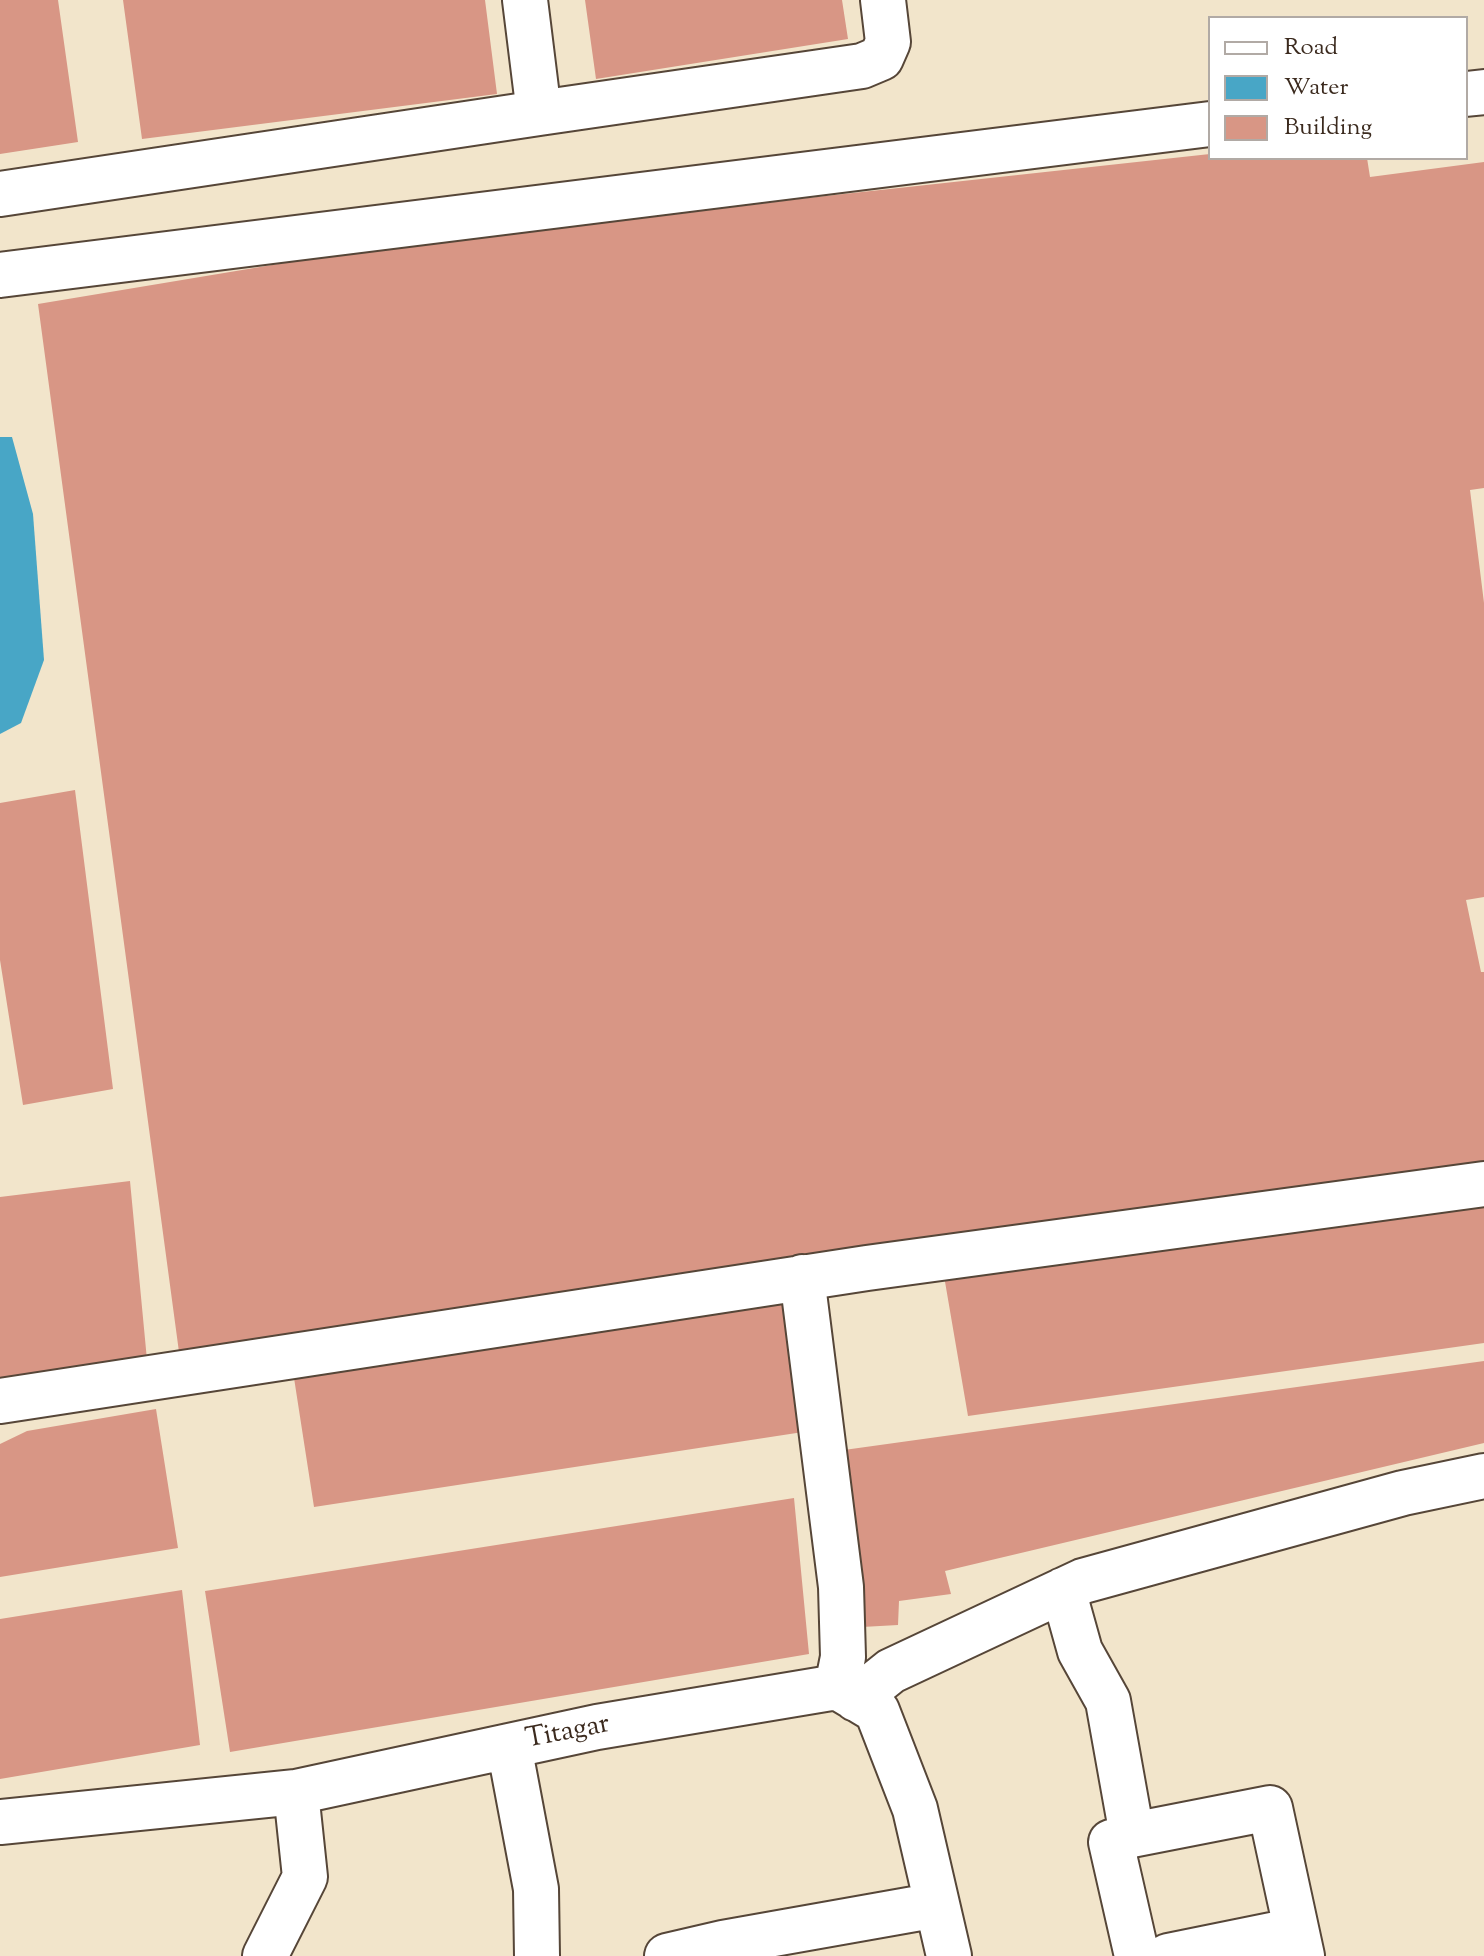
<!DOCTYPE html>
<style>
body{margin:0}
#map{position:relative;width:1484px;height:1956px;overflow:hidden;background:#f2e5cb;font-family:"Sorts Mill Goudy",serif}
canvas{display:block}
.legend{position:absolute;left:1208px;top:16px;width:260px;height:144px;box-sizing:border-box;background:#fff;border:2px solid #b1aaa5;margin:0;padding:10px 14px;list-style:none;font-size:24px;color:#3b2a1e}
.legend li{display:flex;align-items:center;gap:16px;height:40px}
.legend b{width:40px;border:2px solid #b1aaa5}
</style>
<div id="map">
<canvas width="1484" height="1956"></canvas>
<ul class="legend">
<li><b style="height:10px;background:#fff"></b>Road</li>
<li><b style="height:22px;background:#48a6c6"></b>Water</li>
<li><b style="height:22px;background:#d89685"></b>Building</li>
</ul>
</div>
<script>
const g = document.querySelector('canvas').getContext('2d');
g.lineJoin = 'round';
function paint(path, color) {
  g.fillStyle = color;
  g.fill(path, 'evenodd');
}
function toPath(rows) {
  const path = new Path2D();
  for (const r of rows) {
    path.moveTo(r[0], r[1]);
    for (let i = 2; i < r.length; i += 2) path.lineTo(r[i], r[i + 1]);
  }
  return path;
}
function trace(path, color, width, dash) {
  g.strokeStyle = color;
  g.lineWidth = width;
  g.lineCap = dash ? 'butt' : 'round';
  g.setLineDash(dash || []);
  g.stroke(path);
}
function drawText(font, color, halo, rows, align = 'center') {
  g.font = font + ' "Sorts Mill Goudy",serif';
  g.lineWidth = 6;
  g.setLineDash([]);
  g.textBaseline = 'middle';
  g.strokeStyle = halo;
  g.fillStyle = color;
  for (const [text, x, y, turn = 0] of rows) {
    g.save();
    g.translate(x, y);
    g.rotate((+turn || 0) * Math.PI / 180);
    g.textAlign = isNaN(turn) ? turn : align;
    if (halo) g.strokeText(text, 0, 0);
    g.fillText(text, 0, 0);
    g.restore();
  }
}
paint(toPath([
 [0,437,12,437,33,514,44,660,21,723,0,734]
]), '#48a6c6');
paint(toPath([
 [0,0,58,0,78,142,0,154],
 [123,0,485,0,497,94,142,139],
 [585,0,842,0,848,39,596,79],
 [1210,154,1210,158,1367,158,1370,177,1484,162,1484,488,1470,490,1484,603,1484,897,1466,900,1481,972,1484,972,1484,1168,179,1352,38,304,296,261,798,199],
 [75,790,113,1089,23,1105,0,960,0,803],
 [130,1181,147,1360,0,1382,0,1197],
 [1484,1201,1484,1343,968,1416,943,1270],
 [789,1296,803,1432,314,1507,292,1365],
 [1484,1361,1484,1443,945,1571,951,1594,899,1601,898,1625,862,1627,844,1450],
 [156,1409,178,1548,0,1577,0,1444,27,1431],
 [794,1498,809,1654,230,1752,205,1591],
 [182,1590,200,1745,0,1779,0,1619]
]), '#d89685');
const minor = toPath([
 [1466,94,1484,92],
 [539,113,862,66,881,58,888,42,883,0],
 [0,194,539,113,525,0],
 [0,275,1210,124],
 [802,1277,841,1587,843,1657,837,1687],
 [0,1401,867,1268,1484,1184],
 [1063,1590,1080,1651,1108,1701,1132,1835],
 [856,1699,891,1671,1083,1581,1403,1493,1484,1476],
 [509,1746,536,1889,537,1956],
 [0,1822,296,1792,597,1727,837,1687,877,1711,915,1809,949,1956],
 [265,1956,305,1877,296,1792],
 [667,1956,723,1943,937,1905],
 [1137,1956,1111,1842,1132,1835,1270,1808,1302,1956],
 [1168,1956,1296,1930]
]);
trace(minor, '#564638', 48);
trace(minor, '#fff', 44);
drawText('28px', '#3b2a1e', '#fff', [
 ["Titagar",568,1734,-11]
]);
</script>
